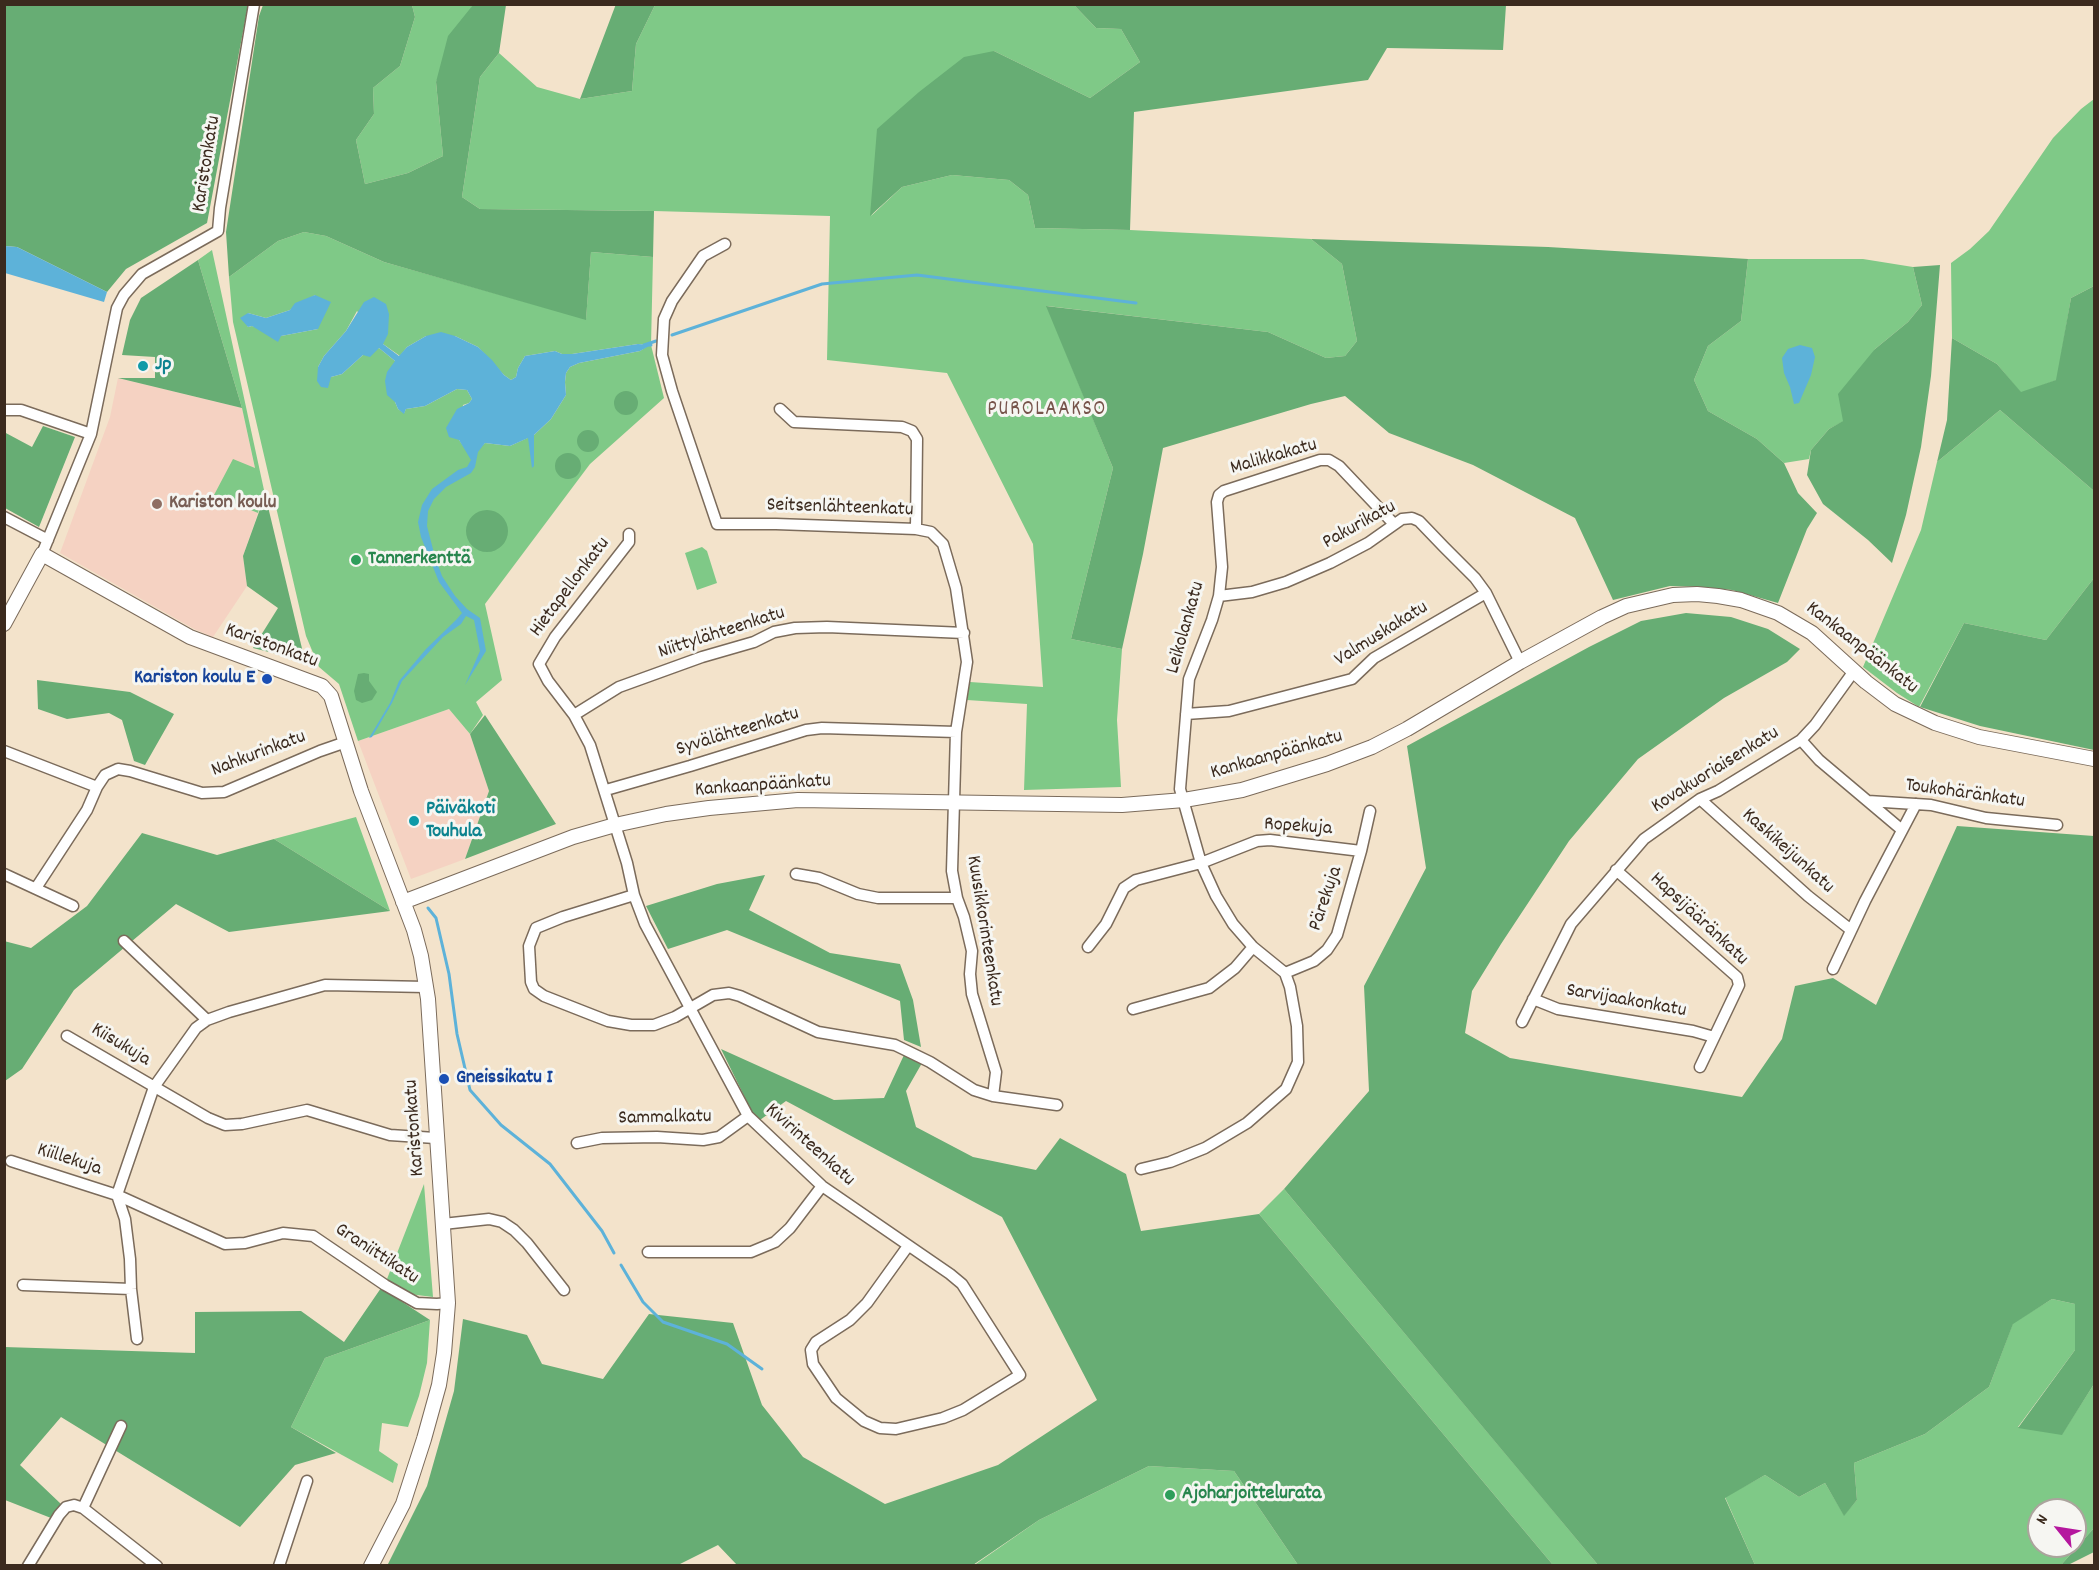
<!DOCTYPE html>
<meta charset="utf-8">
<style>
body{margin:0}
#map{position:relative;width:2099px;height:1570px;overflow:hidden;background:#f3e3cb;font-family:Dekko,sans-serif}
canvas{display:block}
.frame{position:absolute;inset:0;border:6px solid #3b2a1e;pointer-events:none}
.north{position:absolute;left:2027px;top:1498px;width:60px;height:60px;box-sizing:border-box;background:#f6f6f2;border:2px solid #aba49d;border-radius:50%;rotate:300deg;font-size:16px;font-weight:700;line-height:24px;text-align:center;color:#3b2a1e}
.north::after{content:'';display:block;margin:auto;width:21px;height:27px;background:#b5179e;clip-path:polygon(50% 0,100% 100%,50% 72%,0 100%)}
</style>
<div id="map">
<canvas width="2099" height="1570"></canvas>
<div class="frame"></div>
<div class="north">N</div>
</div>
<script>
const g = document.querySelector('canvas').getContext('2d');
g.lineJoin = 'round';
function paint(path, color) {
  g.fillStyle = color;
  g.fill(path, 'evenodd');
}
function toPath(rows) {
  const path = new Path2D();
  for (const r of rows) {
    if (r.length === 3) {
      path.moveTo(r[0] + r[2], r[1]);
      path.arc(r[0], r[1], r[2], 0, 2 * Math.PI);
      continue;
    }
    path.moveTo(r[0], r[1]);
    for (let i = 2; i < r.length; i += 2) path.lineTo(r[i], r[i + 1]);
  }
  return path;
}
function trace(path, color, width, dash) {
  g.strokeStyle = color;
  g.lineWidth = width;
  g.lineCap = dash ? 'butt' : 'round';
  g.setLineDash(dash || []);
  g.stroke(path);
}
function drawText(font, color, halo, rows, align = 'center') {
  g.font = font + ' Dekko,sans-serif';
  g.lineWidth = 6;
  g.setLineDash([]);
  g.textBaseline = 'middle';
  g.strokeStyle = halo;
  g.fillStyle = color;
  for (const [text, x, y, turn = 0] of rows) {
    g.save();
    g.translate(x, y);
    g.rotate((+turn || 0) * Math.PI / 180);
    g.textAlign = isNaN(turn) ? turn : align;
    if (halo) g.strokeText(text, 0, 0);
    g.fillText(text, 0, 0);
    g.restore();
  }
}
paint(toPath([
 [118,378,242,408,255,469,214,495,258,513,243,556,247,586,213,637,194,629,60,553,110,417],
 [449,709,470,734,489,791,465,859,411,879,358,741]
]), '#f5d2c2');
paint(toPath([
 [412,5,473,5,436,82,443,156,408,173,365,184,356,140,374,114,373,88,400,66,415,17],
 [655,5,1074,5,1096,28,1121,29,1140,62,1090,98,994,51,871,216,902,187,952,175,1009,180,1028,195,1035,228,1130,230,1311,239,1342,264,1357,341,1345,356,1326,358,1268,332,1047,306,1113,468,1071,639,1122,649,1117,720,1121,787,1024,790,1027,704,967,700,970,682,1043,687,1033,544,947,373,827,360,830,216,654,211,480,209,462,197,480,77,499,53,537,87,580,99,632,91,636,44],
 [2094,99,2094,286,2071,298,2057,380,2021,393,1997,364,1952,338,1951,263,1970,249,1989,231,2053,138,2081,109],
 [304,232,326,236,384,262,586,319,591,252,653,257,651,345,664,398,590,464,485,604,502,680,476,702,483,715,470,734,449,709,358,741,339,684,319,667,306,636,233,322,229,277,278,241],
 [315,295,318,329,281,336,252,326,248,327,246,323,248,313,266,318,290,310],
 [357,311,383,344,400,356,407,347,426,336,455,336,478,347,504,375,511,380,516,377,518,368,525,356,555,351,562,354,572,354,638,344,649,345,640,351,579,363,570,367,566,373,565,382,566,395,551,419,534,435,510,446,485,443,480,447,467,451,459,440,463,405,469,403,472,399,467,390,457,389,425,406,406,409,404,413,398,409,395,402,395,361,379,348,363,355,342,374,331,377,318,367,324,356,346,331],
 [212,250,264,490,258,513,214,495,233,459,255,468,242,408,198,260],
 [1748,259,1863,259,1913,267,1922,305,1908,322,1875,349,1844,421,1829,429,1811,450,1809,459,1784,463,1757,439,1708,411,1694,380,1708,346,1741,321],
 [2000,410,2094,491,2094,578,2046,640,1964,623,1919,707,1897,693,1863,667,1921,530,1937,462],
 [702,547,707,551,717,583,697,590,685,553],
 [356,817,390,911,274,839],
 [424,1184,433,1297,409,1294,387,1279],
 [1284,1189,1549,1506,1598,1565,1553,1565,1259,1214],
 [2052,1299,2075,1304,2075,1350,2018,1427,2062,1434,2094,1384,2094,1528,2061,1565,1755,1565,1725,1497,1765,1475,1799,1497,1825,1483,1844,1515,1857,1500,1854,1463,1925,1434,1989,1387,2013,1323],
 [2039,1510,2075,1510,2075,1546,2039,1546],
 [430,1320,427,1363,419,1396,408,1427,382,1423,379,1451,398,1464,393,1483,291,1427,325,1358],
 [1149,1466,1234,1471,1298,1565,973,1566,1039,1520]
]), '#7fc987');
paint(toPath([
 [616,4,655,5,636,44,632,91,580,99],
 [5,5,248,5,207,223,126,269,107,292,17,247,5,246],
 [263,5,412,5,415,17,400,66,373,88,374,114,356,140,365,184,408,173,443,156,436,82,448,36,473,5,506,5,499,53,480,77,462,197,480,209,654,211,653,257,591,252,586,320,384,262,326,236,304,232,278,241,229,277,226,232,259,16],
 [1074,5,1506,5,1503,50,1387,48,1368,80,1134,112,1130,230,1035,228,1028,195,1009,180,952,175,902,187,870,216,877,129,919,92,964,57,994,51,1090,98,1140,62,1121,29,1096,28],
 [1311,239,1548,247,1748,259,1741,321,1708,346,1694,380,1708,411,1757,439,1784,463,1798,493,1817,513,1807,529,1778,603,1732,590,1702,587,1670,586,1613,600,1575,518,1473,465,1389,433,1345,396,1311,404,1163,448,1143,554,1122,649,1071,639,1113,468,1046,306,1268,332,1326,358,1345,356,1357,341,1342,264],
 [198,260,242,408,118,378,155,378,155,357,122,355,130,320,141,298],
 [1940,265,1931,376,1921,447,1906,515,1892,563,1868,540,1823,504,1807,475,1811,450,1829,429,1843,421,1838,394,1875,349,1908,322,1922,305,1913,267],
 [2094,286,2094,491,2000,410,1937,462,1947,420,1952,338,1997,364,2021,392,2056,380,2071,298],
 [626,403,12],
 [43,426,75,437,39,527,5,508,4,432,32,447],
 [588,441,11],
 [568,466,13],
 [264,490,305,661,253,648,278,608,247,586,243,556,260,509],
 [487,531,21],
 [2094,578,2094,750,1980,726,1920,707,1964,623,2046,640],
 [1686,613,1731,617,1768,629,1800,649,1787,662,1724,698,1638,759,1569,841,1501,944,1472,991,1465,1033,1510,1058,1742,1097,1782,1039,1795,986,1833,978,1876,1005,1957,826,2094,836,2094,1384,2062,1435,2018,1428,2075,1350,2075,1304,2052,1299,2013,1324,1989,1387,1925,1434,1854,1463,1857,1500,1844,1516,1825,1483,1799,1497,1765,1475,1725,1498,1755,1565,1598,1565,1284,1189,1369,1091,1364,986,1426,868,1407,746,1589,647,1641,621],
 [364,673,369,674,369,681,377,692,372,700,362,703,356,700,354,691,358,674],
 [37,680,130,692,174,714,145,765,134,761,122,720,109,713,67,719,38,709],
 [485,715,556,824,465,859,489,791,470,734],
 [142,833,217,855,274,839,390,911,229,932,176,904,74,990,22,1069,5,1081,4,941,31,948,87,906],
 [765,875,749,910,830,953,900,964,913,1000,921,1047,904,1040,900,1001,727,930,668,949,646,906,717,884],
 [721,1049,834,1100,884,1098,904,1055,922,1063,906,1091,916,1127,973,1157,1036,1170,1060,1138,1126,1174,1141,1231,1259,1214,1553,1565,1298,1565,1234,1471,1149,1466,1039,1520,973,1565,737,1565,718,1545,678,1565,387,1566,427,1486,454,1391,463,1319,527,1335,542,1364,603,1379,649,1314,733,1323,762,1405,803,1457,885,1504,998,1465,1097,1400,1002,1217,786,1101,760,1120,752,1112],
 [381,1288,430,1320,325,1358,291,1427,336,1453,295,1465,240,1527,61,1417,20,1465,61,1504,51,1518,5,1500,4,1347,195,1353,195,1312,301,1311,344,1342],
 [2094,1528,2094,1552,2068,1565,2061,1565]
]), '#67ad74');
paint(toPath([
 [5,246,17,247,107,292,104,302,5,273],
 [315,295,331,302,318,329,281,336,278,342,252,326,248,327,240,318,248,313,266,318,290,310,295,303],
 [374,297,386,304,389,314,388,334,383,344,399,356,407,347,426,336,441,332,455,336,478,347,492,360,504,375,511,380,516,377,518,368,525,356,555,351,562,354,572,354,638,344,651,345,640,351,579,363,570,367,566,373,565,382,566,395,551,419,534,435,534,466,532,468,528,438,510,446,485,443,478,452,475,467,471,473,446,487,434,499,428,511,427,526,435,557,442,576,455,596,467,609,480,618,486,651,465,685,480,651,474,620,466,616,461,624,443,637,402,681,392,703,372,737,369,738,390,703,399,681,426,649,456,620,462,613,439,582,421,537,418,522,422,505,432,489,458,470,467,467,471,460,459,440,449,437,446,428,457,409,469,403,472,399,467,390,457,389,425,406,406,409,404,414,398,409,395,402,387,395,385,381,387,372,395,361,379,348,370,357,363,355,342,374,331,377,328,388,321,387,317,381,318,367,324,356,346,331,364,302],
 [1800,345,1812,348,1815,357,1811,375,1799,403,1794,404,1790,387,1784,373,1782,358,1788,349]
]), '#5db2d9');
trace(toPath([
 [672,335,822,284,917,275,1136,303],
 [651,345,644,345,656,341],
 [428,908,436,918,449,974,457,1034,470,1090,501,1125,550,1164,602,1231,614,1253],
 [621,1265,643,1302,663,1322,727,1344,762,1369]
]), '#5db2d9', 3);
const minor = toPath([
 [725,244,703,256,672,301,664,319,662,355,672,391,717,524,776,524,916,529,931,532,943,544,956,588,967,662,956,732,952,871,957,898,964,917,972,951,970,974,972,994,996,1072,993,1096],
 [780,409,794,422,902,427,912,431,917,439,916,529],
 [4,410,21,410,91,434],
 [4,517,48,540],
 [629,534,629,542,555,637,539,664,548,681,574,715,590,745,627,863,634,895,645,924,748,1116,822,1186,950,1274,962,1284,1020,1375,963,1410,943,1418,896,1429,880,1428,864,1421,836,1398,813,1364,811,1350,816,1342,850,1320,867,1303,908,1246],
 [42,554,91,434,117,308,124,295,142,274,218,231,220,208,254,4],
 [1219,596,1252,592,1286,582,1330,563,1368,543,1402,519,1412,518,1419,521,1444,547,1475,578,1486,593,1520,662],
 [1186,714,1229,711,1352,679,1374,658,1486,593],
 [574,715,619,687,702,657,754,642,774,632,795,628,827,627,964,633],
 [1801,740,1819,760,1902,830],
 [4,751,97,787],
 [606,790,690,766,806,730,822,728,956,732],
 [1700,799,1808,896,1851,930],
 [1868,801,1931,805,1986,818,2057,825],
 [1616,870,1737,977,1739,985,1700,1067],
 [4,874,73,906],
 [796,874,819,878,858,894,878,898,957,898],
 [36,888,87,810,97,787,105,775,118,769,130,771,202,793,224,792,320,751,346,742],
 [634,895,563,917,536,928,529,946,531,982,534,989,544,996,595,1016,608,1021,631,1025,654,1025,675,1017,713,995,729,993,740,996,818,1032,895,1045,930,1062,974,1090,993,1096,1057,1105],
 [124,941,207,1020],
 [1088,947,1106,924,1124,888,1136,880,1201,863,1257,841,1270,840,1361,851],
 [1833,969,1865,901,1916,804],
 [1285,973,1314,961,1327,950,1337,935,1361,851,1370,811],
 [1533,999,1558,1009,1693,1031,1714,1037],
 [1133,1009,1209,988,1235,968,1253,947],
 [1522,1022,1571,924,1644,839,1700,799,1718,791,1801,740,1815,725,1854,671],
 [67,1036,208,1118,225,1125,242,1124,307,1110,390,1135,435,1138],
 [577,1143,602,1138,657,1137,703,1140,719,1137,748,1116],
 [11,1161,117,1195,225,1244,245,1243,283,1233,313,1236,385,1285,417,1303,437,1304,448,1303],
 [1141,1169,1170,1162,1205,1148,1247,1123,1286,1089,1298,1062,1297,1026,1290,987,1285,973,1253,947,1233,924,1216,896,1201,863,1180,789,1189,679,1212,620,1219,596,1222,567,1217,502,1219,495,1224,491,1320,460,1329,460,1339,466,1394,524],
 [443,1224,489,1219,502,1222,514,1230,527,1243,564,1290],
 [648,1252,751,1252,775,1242,790,1228,822,1186],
 [23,1285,131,1289],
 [137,1339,131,1289,130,1259,125,1219,117,1195,154,1087,196,1028,207,1020,229,1012,325,985,426,987],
 [83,1508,121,1426],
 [28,1566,59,1515,66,1507,74,1505,83,1508,157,1566],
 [279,1566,307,1481]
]);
const tertiary = toPath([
 [4,624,42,554,190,637,322,686,331,696,361,791,414,930,421,956,428,999,448,1303,444,1353,439,1385,424,1439,403,1504,371,1566],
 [403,902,573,837,615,825,666,814,709,808,798,800,1122,805,1184,800,1242,790,1327,764,1372,747,1407,729,1520,662,1602,617,1626,606,1673,595,1697,594,1718,596,1741,600,1778,613,1812,633,1866,682,1895,704,1935,723,1979,737,2094,759]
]);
trace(minor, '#7b6b5b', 13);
trace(tertiary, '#7b6b5b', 16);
trace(minor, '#fff', 10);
trace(tertiary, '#fff', 14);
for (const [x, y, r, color] of [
 [143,366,6,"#0f9aa8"],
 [157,504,6,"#8d6e63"],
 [356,560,6,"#2e9e5b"],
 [267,679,6,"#1a4fb4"],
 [414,821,6,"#0f9aa8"],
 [444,1079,6,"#1a4fb4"],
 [1170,1495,6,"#2e9e5b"]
]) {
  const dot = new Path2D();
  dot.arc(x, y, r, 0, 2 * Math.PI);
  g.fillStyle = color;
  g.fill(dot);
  trace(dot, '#f6f6f2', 2);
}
drawText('20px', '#3b2a1e', '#f6f6f2', [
 ["Karistonkatu",208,164,-81],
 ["Malikkakatu",1274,458,-16],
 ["Seitsenlähteenkatu",840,509,2],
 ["Pakurikatu",1360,526,-29],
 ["Hietapellonkatu",571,588,-53],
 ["Leikolankatu",1187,628,-74],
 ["Niittylähteenkatu",722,634,-18],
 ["Valmuskakatu",1382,635,-32],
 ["Karistonkatu",271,647,20],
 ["Kankaanpäänkatu",1861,649,38],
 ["Syvälähteenkatu",738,733,-17],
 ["Nahkurinkatu",259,755,-21],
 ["Kankaanpäänkatu",1277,756,-16],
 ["Kovakuoriaisenkatu",1716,771,-32],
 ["Kankaanpäänkatu",763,787,-4],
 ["Toukohäränkatu",1965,795,8],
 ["Ropekuja",1298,828,4],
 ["Kaskikeijunkatu",1787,852,42],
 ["Pärekuja",1327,899,-71],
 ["Hapsijääränkatu",1698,920,43],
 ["Kuusikkorinteenkatu",983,931,81],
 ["Sarvijaakonkatu",1626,1002,10],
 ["Kiisukuja",120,1046,31],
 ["Sammalkatu",665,1119,-1],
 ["Karistonkatu",416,1128,-94],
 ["Kivirinteenkatu",809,1146,42],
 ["Kiillekuja",69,1161,18],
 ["Graniittikatu",376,1255,33]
]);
drawText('bold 20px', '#0d838f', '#f6f6f2', [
 ["Jp",155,366],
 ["Päiväkoti",426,810],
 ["Touhula",426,833]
], 'left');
drawText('bold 20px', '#785e54', '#f6f6f2', [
 ["Kariston koulu",169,504]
], 'left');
drawText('bold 20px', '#27864d', '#f6f6f2', [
 ["Tannerkenttä",368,560],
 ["Ajoharjoittelurata",1182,1495]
], 'left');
drawText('bold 20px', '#164399', '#f6f6f2', [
 ["Kariston koulu E",255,679],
 ["Gneissikatu I",456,1079,"left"]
], 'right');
g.letterSpacing = '1.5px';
drawText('21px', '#77544b', '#f6f6f2', [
 ["PUROLAAKSO",1047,411]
]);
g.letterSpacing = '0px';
</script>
